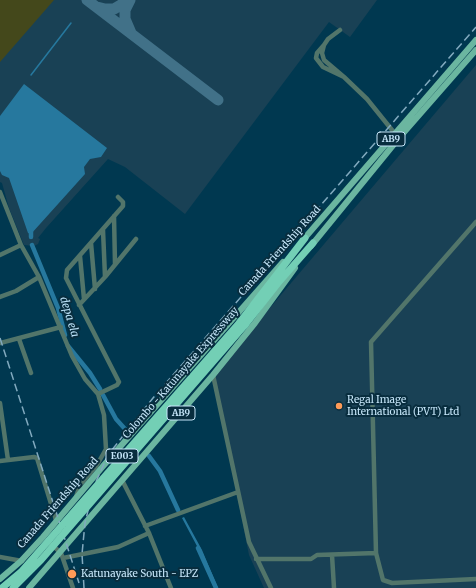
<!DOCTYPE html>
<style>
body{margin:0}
canvas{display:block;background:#003850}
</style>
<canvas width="476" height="588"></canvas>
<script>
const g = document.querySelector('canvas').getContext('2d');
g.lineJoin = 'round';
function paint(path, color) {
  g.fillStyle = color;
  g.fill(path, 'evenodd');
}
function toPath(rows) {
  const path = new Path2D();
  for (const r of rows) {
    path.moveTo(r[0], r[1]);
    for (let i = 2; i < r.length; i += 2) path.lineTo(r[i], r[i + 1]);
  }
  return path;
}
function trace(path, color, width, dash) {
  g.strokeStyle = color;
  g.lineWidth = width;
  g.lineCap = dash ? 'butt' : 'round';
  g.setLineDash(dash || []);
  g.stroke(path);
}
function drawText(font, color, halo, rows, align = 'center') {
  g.font = font + ' Merriweather,serif';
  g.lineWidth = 4;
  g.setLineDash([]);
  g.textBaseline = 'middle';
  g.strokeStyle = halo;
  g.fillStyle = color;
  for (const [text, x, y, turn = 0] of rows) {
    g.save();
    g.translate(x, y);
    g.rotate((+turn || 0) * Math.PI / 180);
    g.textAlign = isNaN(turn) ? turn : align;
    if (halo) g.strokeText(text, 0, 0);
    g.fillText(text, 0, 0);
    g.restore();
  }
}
paint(toPath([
 [0,0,377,0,350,37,329,22,185,214,125,167,108,159,46,228,38,238,40,239,38,244,34,246,24,245,9,208,2,183,0,182],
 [476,65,476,588,264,588,249,555,213,375]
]), '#194155');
paint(toPath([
 [0,0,54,0,0,62]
]), '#44481b');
paint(toPath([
 [24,84,107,148,101,157,90,159,84,167,85,174,31,234,28,233,9,178,2,175,0,171,0,116],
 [184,517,202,550,218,588,215,588,206,563,182,518]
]), '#26789e');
trace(toPath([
 [31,75,71,23]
]), '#26789e', 1.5);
trace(toPath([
 [31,228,31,237],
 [32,245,58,308,65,335],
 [68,346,90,373,100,389],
 [103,395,116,419,125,429],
 [149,456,160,471,178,510],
 [198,548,216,588]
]), '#26789e', 4.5);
trace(toPath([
 [87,0,218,100],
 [130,0,125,10,125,19,131,33],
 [97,7,105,9,114,9,129,0]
]), '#417188', 11);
trace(toPath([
 [324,45,322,53,324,60,344,77,323,67,316,58,317,53,324,45,328,39,340,30],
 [344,77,367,99,396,135],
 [0,192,21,245,39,277,72,356,85,379,98,394,104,415,106,449,97,465,80,485,76,497],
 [114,216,115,264],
 [476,222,371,342,376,553,383,580,392,583,476,579],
 [103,230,105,277],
 [91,243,95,289],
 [0,255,21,245],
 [80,256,84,299],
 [0,297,16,291,39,277],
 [79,305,105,277,136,239],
 [19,339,31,373],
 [0,343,61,327],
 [213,375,249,542,271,588],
 [98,394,117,385,119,382,66,278,67,270,123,206,123,202,118,197],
 [0,403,8,460],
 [0,461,34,457,37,458,56,520],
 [122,480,149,533,171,588],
 [145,526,238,492],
 [51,544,61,553,73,588],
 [332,555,334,588],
 [0,557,22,561],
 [63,558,118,547,149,533],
 [256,559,311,559,317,555,376,553]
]), '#52756a', 4.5);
trace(toPath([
 [303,240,476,40],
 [311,246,399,138,476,50],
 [0,579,21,561,43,537,104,465,283,262],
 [29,588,213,375,255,323,295,268]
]), '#6bb6a0', 6);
trace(toPath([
 [240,322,305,238],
 [245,325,278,283,313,243]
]), '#73cfb5', 7);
trace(toPath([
 [0,338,79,583],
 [84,588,82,554,85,523,94,486,108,455,153,398,476,27]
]), '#82aabf', 1.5, [8, 4]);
trace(toPath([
 [2,588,21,572,240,322],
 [13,588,41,560,245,325]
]), '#73cfb5', 7);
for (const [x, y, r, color] of [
 [339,406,4,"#fe9b58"],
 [72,574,5,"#fe9b58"]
]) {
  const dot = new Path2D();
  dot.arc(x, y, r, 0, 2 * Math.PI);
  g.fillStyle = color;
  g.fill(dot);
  trace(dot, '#082d3e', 1.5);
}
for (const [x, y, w] of [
 [391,139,28],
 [181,413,28],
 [122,456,32]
]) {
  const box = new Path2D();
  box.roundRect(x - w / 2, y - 7, w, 14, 3);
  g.fillStyle = '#082d3e';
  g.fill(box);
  trace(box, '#c6e6f9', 1);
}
drawText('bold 9px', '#c6e6f9', null, [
 ["AB9",391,139],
 ["AB9",181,413],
 ["E003",122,456]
]);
drawText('10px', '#c6e6f9', '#082d3e', [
 ["Canada Friendship Road",280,251,-48],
 ["Colombo - Katunayake Expressway",181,373,-49],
 ["Canada Friendship Road",58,503,-49]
]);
drawText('10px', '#c6e6f9', '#082d3e', [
 ["Regal Image",347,400],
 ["International (PVT) Ltd",347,412],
 ["Katunayake South - EPZ",81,574]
], 'left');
drawText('italic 11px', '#bae1f7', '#082d3e', [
 ["depa ela",69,317,73]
]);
</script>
